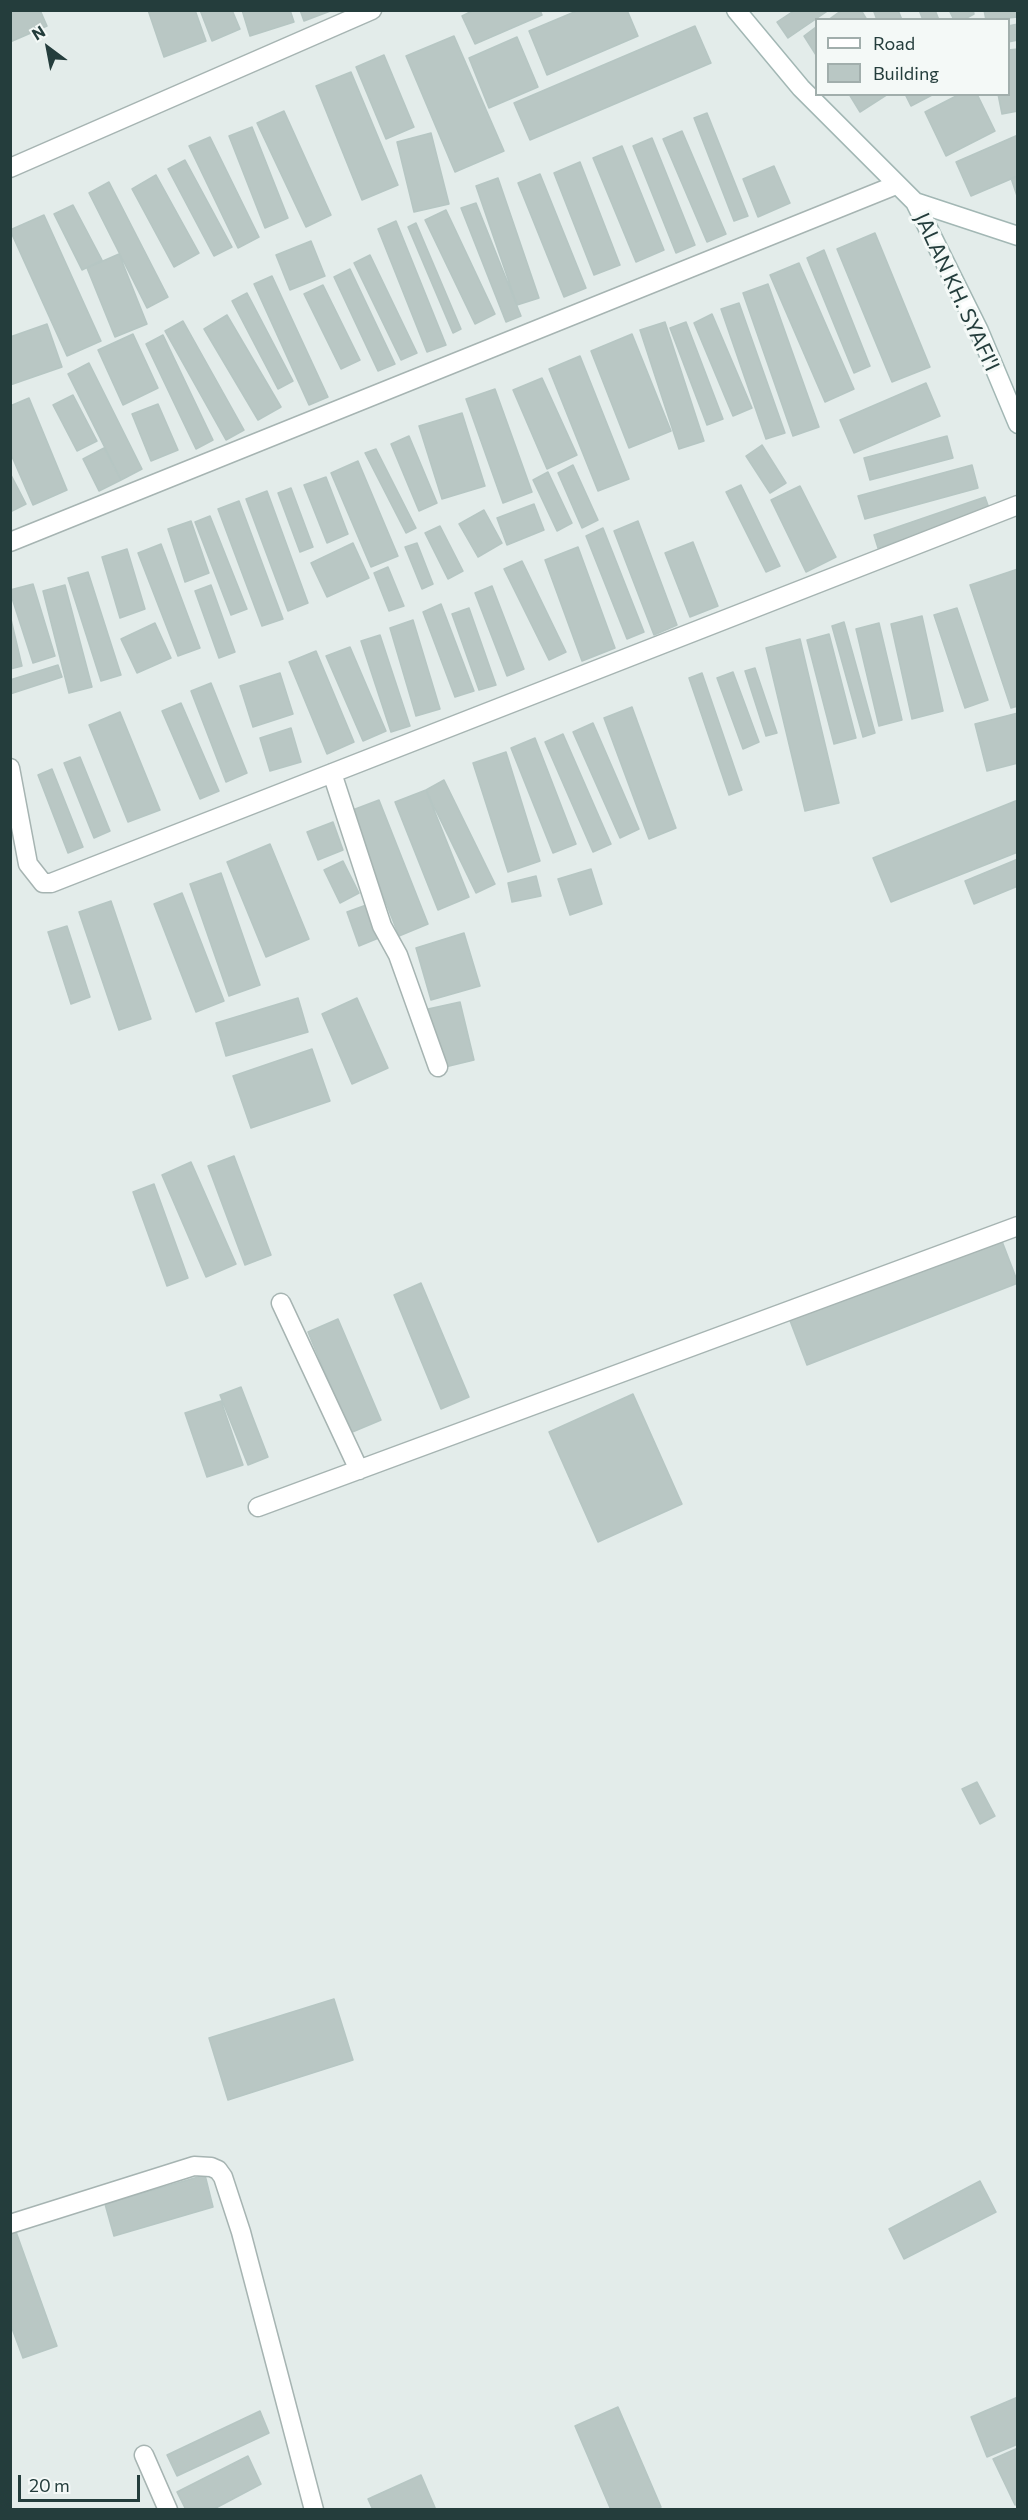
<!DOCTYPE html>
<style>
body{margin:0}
#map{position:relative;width:1028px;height:2520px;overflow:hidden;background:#e3ecea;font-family:Commissioner,sans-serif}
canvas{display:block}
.frame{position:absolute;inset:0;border:12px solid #243d3c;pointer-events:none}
.legend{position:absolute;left:815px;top:18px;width:195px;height:78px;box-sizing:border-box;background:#f4f9f7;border:2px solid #a1aeac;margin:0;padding:8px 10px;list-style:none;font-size:18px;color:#243d3c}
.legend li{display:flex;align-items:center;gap:12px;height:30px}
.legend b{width:30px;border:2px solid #a1aeac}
.north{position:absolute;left:18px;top:18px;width:60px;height:60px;-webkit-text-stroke:4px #f4f9f7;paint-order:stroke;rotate:328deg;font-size:16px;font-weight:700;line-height:24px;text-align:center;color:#243d3c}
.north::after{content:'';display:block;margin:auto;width:21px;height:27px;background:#243d3c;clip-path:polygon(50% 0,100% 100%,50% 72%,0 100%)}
.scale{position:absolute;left:18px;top:2475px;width:122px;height:27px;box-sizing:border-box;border:3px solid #243d3c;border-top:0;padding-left:8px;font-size:18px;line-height:21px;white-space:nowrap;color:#243d3c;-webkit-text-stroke:4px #f4f9f7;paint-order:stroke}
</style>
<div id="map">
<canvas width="1028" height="2520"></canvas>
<div class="frame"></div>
<ul class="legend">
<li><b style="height:8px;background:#fff"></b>Road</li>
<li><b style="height:16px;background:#b9c7c4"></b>Building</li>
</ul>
<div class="north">N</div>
<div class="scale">20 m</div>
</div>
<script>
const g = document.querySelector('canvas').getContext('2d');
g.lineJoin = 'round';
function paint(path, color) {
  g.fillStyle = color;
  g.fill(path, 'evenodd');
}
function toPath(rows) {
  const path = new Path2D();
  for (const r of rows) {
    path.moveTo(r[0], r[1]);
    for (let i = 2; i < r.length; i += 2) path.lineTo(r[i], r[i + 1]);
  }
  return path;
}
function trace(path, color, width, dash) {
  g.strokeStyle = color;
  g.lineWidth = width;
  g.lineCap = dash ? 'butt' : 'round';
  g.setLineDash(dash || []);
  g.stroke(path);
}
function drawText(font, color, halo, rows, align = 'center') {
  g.font = font + ' Commissioner,sans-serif';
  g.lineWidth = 6;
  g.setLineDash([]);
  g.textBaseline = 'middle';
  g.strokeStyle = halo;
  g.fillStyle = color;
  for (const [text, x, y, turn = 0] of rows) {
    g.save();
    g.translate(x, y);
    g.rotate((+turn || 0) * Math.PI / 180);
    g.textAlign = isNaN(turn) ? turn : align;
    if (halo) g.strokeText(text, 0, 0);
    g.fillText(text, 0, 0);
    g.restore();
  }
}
const building = toPath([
 [10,10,40,10,47,26,10,42,10,10],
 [148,10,195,10,206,41,164,57,148,10],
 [200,10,232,10,240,29,212,41,200,10],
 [242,10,290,10,294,22,250,36,242,10],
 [300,10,333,10,304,21,300,10],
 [474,10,540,10,542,15,475,44,462,16,474,10],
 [579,10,627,10,638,36,547,75,529,31,579,10],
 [795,10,829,10,788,38,777,22,795,10],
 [842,10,861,10,867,20,828,20,842,10],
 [878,10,898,10,902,20,877,20,874,12,878,10],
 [919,10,935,10,939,20,923,20,919,10],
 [949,10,973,10,974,14,963,20,954,20,949,10],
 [984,10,1018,10,1018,17,986,20,984,10],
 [1018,24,1018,40,1008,42,1008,26,1018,24],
 [695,26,711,63,530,140,514,103,695,26],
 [816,27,816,55,804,36,816,27],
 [454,36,504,151,455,172,406,56,454,36],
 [517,37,538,87,489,108,469,58,517,37],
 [1018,49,1018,111,1002,114,998,94,1008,94,1008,50,1018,49],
 [384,55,414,127,386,139,356,67,384,55],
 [351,72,398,185,362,200,316,86,351,72],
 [849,94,888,94,860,112,849,94],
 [905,94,934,94,911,106,905,94],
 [960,94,977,94,995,131,946,156,925,112,960,94],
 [284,111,331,215,306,227,257,123,284,111],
 [707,113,748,216,734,221,694,118,707,113],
 [252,127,288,218,265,228,229,136,252,127],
 [682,131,726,234,707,242,663,139,682,131],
 [431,133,449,204,414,212,397,142,431,133],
 [1018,135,1018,176,971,196,956,162,1018,135],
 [210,137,259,237,238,248,189,146,210,137],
 [652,138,695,245,676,253,633,146,652,138],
 [622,146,664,250,636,262,593,158,622,146],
 [185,160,232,247,214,256,168,169,185,160],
 [580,162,620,265,594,275,554,173,580,162],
 [774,166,790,203,758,217,743,179,774,166],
 [540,174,586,288,564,297,518,183,540,174],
 [156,175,199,253,174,267,132,189,156,175],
 [1018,176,1018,199,1011,178,1018,176],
 [498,178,539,298,517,305,476,186,498,178],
 [109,182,168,297,147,308,89,193,109,182],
 [476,203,521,316,506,322,461,208,476,203],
 [73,205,102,260,82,270,54,214,73,205],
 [446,210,495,314,475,324,425,220,446,210],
 [44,215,101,341,67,356,10,230,44,215],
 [396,221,446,345,427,352,378,229,396,221],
 [416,223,461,329,453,333,408,227,416,223],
 [875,233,930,367,892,382,837,249,875,233],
 [311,241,325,276,290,290,276,255,311,241],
 [824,250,870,366,854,373,807,258,824,250],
 [119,254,147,324,115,337,87,268,119,254],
 [370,255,417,353,401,360,354,263,370,255],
 [799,263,854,389,825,402,770,275,799,263],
 [350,269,395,364,378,371,334,277,350,269],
 [272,276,328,397,309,405,254,284,272,276],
 [768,284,819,427,793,436,743,293,768,284],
 [323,285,360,360,341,369,304,294,323,285],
 [247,293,293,381,278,389,232,301,247,293],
 [739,303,785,433,766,439,721,309,739,303],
 [712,314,752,408,733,416,694,323,712,314],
 [227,315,281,407,258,420,204,329,227,315],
 [183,321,244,430,226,440,165,331,183,321],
 [665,322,704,441,679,449,640,330,665,322],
 [686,322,723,419,707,425,670,328,686,322],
 [47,324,62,367,10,385,10,337,47,324],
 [133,334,158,388,123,405,98,350,133,334],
 [632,334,671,431,629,448,591,351,632,334],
 [163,335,213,440,196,449,146,344,163,335],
 [580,356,629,479,598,491,549,369,580,356],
 [89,363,142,469,121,480,68,374,89,363],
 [542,378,577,455,547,469,513,390,542,378],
 [926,383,940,416,854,453,840,420,926,383],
 [495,389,532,492,503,503,466,399,495,389],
 [73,395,97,441,77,451,53,405,73,395],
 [29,398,67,490,33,505,10,452,10,406,29,398],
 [158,404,178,450,151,461,132,414,158,404],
 [462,413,485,486,442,499,419,426,462,413],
 [409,436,437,503,419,511,391,444,409,436],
 [947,436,953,458,870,480,864,458,947,436],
 [762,445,786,483,770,493,746,456,762,445],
 [104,448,121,480,99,491,83,459,104,448],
 [376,449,416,528,406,533,365,453,376,449],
 [358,461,398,556,371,567,331,473,358,461],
 [573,465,598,520,582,528,558,473,573,465],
 [972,465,978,488,865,519,858,496,972,465],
 [548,472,572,523,557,531,533,480,548,472],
 [10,473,26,504,10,512,10,473],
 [326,477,348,534,327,543,304,485,326,477],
 [741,485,780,566,766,572,726,492,741,485],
 [800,486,836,557,806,572,771,500,800,486],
 [291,488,313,547,300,552,278,493,291,488],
 [267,491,308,603,288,611,246,499,267,491],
 [985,497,990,511,878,548,874,535,985,497],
 [239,501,283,619,262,626,218,509,239,501],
 [534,504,544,530,507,545,497,518,534,504],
 [484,510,502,543,478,557,459,524,484,510],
 [210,516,247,609,231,615,195,522,210,516],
 [191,521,209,573,185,582,168,529,191,521],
 [638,521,677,625,654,635,614,531,638,521],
 [440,526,463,571,448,579,425,533,440,526],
 [603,528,644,632,627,639,586,536,603,528],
 [693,542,718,606,690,617,665,553,693,542],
 [353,543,369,578,327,597,311,563,353,543],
 [417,543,433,584,422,589,405,547,417,543],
 [161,544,200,648,178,656,138,553,161,544],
 [578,547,615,648,582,661,545,560,578,547],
 [127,549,145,609,120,618,102,557,127,549],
 [522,561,566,652,549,660,504,569,522,561],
 [388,567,404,606,389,611,374,573,388,567],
 [1018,569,1018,706,1011,708,970,585,1018,569],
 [88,572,121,675,101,681,68,578,88,572],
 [33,584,55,656,33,663,10,592,10,590,33,584],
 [65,585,92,687,69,693,43,591,65,585],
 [211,585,235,652,219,658,195,591,211,585],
 [492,586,524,669,507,676,475,593,492,586],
 [441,604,474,691,455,697,423,612,441,604],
 [469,608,496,685,479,690,452,614,469,608],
 [957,608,988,700,965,708,934,615,957,608],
 [10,615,22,666,10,669,10,615],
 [922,616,943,711,912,719,891,624,922,616],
 [413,620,440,709,416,716,390,628,413,620],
 [844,622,875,733,863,737,832,626,844,622],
 [155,623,171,658,137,673,121,639,155,623],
 [879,623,902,720,879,726,856,629,879,623],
 [829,634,856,738,834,744,807,640,829,634],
 [380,635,410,726,391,732,361,641,380,635],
 [800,639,839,803,805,811,766,648,800,639],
 [350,647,386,731,363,741,326,656,350,647],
 [316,651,354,742,327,754,289,662,316,651],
 [58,665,62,677,10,694,10,680,58,665],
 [755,668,777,733,766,736,745,671,755,668],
 [733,672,759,742,743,749,717,678,733,672],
 [280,673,293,714,253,727,240,686,280,673],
 [702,673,742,790,729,795,689,678,702,673],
 [211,683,247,773,226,782,191,691,211,683],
 [181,703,219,791,200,799,162,711,181,703],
 [632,707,676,828,649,839,604,718,632,707],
 [120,712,160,810,128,822,89,725,120,712],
 [1018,713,1018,763,987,771,975,724,1018,713],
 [593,723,639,829,620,838,573,732,593,723],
 [291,728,301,762,270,771,260,738,291,728],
 [563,734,611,844,593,852,545,742,563,734],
 [535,738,576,844,553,853,511,748,535,738],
 [506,752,540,861,508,872,473,763,506,752],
 [80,757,110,831,94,838,64,763,80,757],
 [52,769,83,847,68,853,38,775,52,769],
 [444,780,495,884,476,893,426,790,444,780],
 [426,790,469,897,438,910,395,802,426,790],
 [379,800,428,924,399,936,350,811,379,800],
 [1018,800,1018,852,891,902,873,858,1018,800],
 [333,822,343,850,318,860,307,832,333,822],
 [270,844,309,939,266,957,227,862,270,844],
 [1018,859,1018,886,974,904,965,881,1018,859],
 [343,861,359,893,340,903,324,870,343,861],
 [591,869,602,904,570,915,558,879,591,869],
 [221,873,260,985,229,996,190,884,221,873],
 [536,876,541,896,512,902,508,883,536,876],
 [182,893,224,1001,196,1012,154,904,182,893],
 [111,901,151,1019,119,1030,79,912,111,901],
 [369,904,381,937,359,946,347,912,369,904],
 [67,926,90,997,71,1004,48,932,67,926],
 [464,933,480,986,431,1000,416,948,464,933],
 [298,998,308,1032,226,1056,216,1023,298,998],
 [357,998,388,1068,352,1084,322,1014,357,998],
 [460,1002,474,1060,441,1068,428,1009,460,1002],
 [312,1049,330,1101,251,1128,233,1076,312,1049],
 [234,1156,271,1255,245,1265,208,1166,234,1156],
 [191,1162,236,1264,206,1277,162,1175,191,1162],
 [154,1184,188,1278,167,1286,133,1192,154,1184],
 [1000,1236,1018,1283,807,1365,789,1318,1000,1236],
 [421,1283,469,1397,441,1409,394,1295,421,1283],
 [338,1319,381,1420,350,1433,308,1332,338,1319],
 [241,1387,268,1457,248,1465,220,1395,241,1387],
 [633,1394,682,1504,598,1542,549,1432,633,1394],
 [221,1401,243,1465,207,1477,185,1413,221,1401],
 [977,1782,995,1816,980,1824,962,1789,977,1782],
 [334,1999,353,2060,228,2100,209,2038,334,1999],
 [205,2175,213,2207,114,2236,105,2204,205,2175],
 [980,2181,996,2212,904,2259,889,2229,980,2181],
 [15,2229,57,2346,23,2358,10,2323,10,2230,15,2229],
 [1018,2397,1018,2444,987,2457,971,2417,1018,2397],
 [618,2407,661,2507,656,2510,611,2510,575,2426,618,2407],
 [260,2411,269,2433,177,2476,167,2455,260,2411],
 [1018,2448,1018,2504,1015,2505,993,2459,1018,2448],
 [248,2456,261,2484,212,2510,186,2510,177,2492,248,2456],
 [421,2475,436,2510,373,2510,368,2499,421,2475]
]);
paint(building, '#b9c7c4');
trace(building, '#b6c6c3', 1.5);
const minor = toPath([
 [10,168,372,10],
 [10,542,896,185],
 [10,768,28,864,43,883,51,883,1018,505],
 [332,773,382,926,398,955,438,1067],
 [281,1303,359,1470],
 [258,1507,1018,1226],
 [10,2224,194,2166,211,2167,218,2170,223,2177,241,2232,314,2510],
 [144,2455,168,2510]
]);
const secondary = toPath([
 [736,10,801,88,915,202,979,331,1018,424],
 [915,202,1018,236]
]);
trace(minor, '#a6b4b2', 21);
trace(secondary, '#a2b7b4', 21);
trace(minor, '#fff', 18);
trace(secondary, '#fff', 18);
drawText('21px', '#243d3c', '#f4f9f7', [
 ["JALAN KH. SYAFI'I",957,292,65]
]);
</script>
